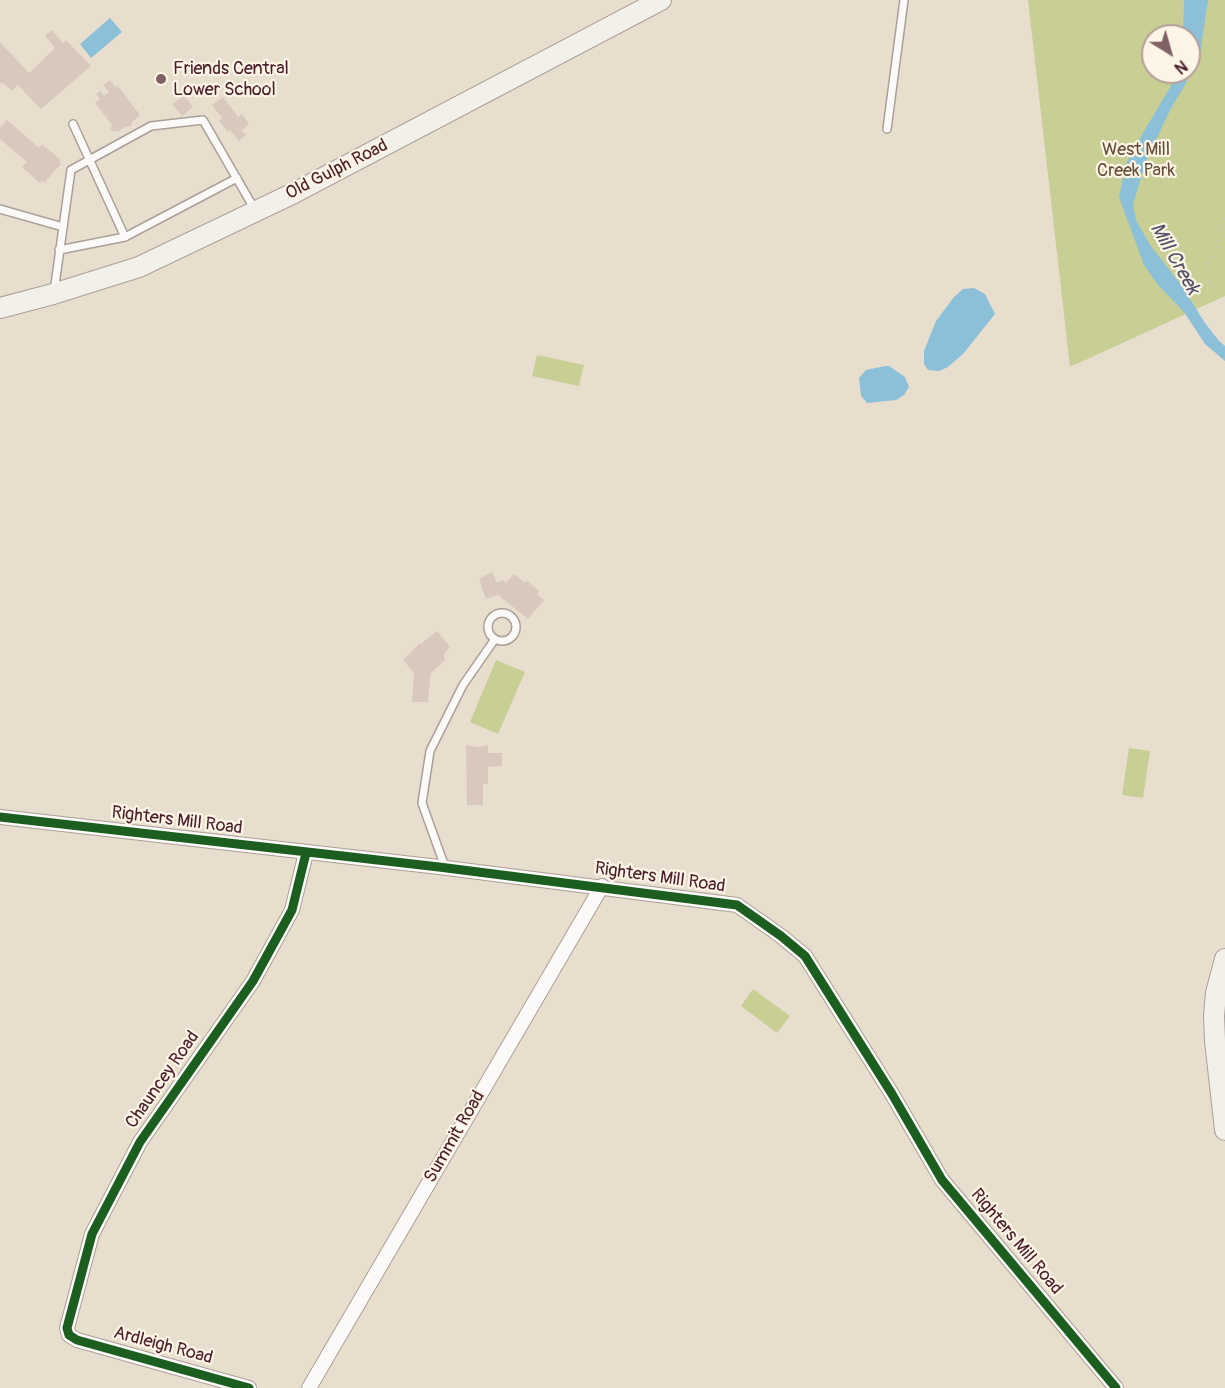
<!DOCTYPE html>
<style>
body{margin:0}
#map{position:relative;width:1225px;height:1388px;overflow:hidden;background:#e8decd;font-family:Pangolin,sans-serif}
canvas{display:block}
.north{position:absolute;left:1141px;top:24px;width:60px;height:60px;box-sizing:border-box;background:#fcf5e5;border:2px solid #b59f9b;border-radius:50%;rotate:143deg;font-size:16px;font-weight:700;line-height:24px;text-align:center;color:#4a1f2b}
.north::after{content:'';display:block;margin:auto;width:21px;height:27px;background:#816264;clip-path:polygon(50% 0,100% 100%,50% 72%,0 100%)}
</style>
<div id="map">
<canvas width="1225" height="1388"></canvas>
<div class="north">N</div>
</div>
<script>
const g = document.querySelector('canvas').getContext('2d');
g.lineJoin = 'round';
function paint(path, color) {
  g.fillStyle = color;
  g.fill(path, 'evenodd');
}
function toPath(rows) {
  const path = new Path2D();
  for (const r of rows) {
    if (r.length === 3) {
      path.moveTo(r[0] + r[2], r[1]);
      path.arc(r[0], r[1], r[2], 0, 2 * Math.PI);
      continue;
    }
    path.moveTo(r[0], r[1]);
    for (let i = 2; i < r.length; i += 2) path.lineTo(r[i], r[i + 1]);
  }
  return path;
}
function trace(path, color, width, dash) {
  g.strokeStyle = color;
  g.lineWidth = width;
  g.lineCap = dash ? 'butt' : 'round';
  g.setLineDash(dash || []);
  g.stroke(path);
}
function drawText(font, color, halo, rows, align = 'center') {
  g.font = font + ' Pangolin,sans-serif';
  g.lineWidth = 4.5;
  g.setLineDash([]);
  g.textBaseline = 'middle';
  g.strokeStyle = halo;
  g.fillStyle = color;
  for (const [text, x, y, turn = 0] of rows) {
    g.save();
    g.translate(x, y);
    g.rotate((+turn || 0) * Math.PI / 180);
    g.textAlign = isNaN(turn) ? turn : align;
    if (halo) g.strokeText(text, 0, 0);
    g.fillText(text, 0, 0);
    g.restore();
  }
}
paint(toPath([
 [1028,0,1225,0,1225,296,1070,367],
 [1153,36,1189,36,1189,72,1153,72],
 [537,355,584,365,579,386,532,376],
 [496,660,525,672,498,734,470,722],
 [1129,748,1150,751,1143,798,1122,795],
 [753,989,790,1016,777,1033,741,1006]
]), '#c8ce94');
paint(toPath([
 [1184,0,1208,0,1200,54,1185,85,1171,108,1147,159,1133,204,1136,220,1150,245,1181,285,1205,323,1219,341,1225,346,1225,361,1205,344,1184,312,1158,285,1144,265,1119,197,1126,164,1143,133,1179,72,1189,72,1189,36,1183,36],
 [110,18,122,32,91,58,80,44],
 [974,288,985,294,995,314,963,354,948,367,939,371,928,370,924,364,924,351,936,321,954,297,963,289],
 [885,366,889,366,905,377,909,387,904,395,896,400,867,403,861,396,859,378,866,370]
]), '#8bc0d8');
paint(toPath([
 [52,30,63,43,66,40,91,66,41,109,18,85,12,91,2,82,0,84,0,42,29,73,55,48,45,36],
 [110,80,116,88,118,86,140,115,133,121,131,126,125,127,117,132,116,130,113,132,110,128,113,126,95,103,100,99,96,94,100,91,104,96,109,92,103,85],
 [184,95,193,107,182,116,172,104],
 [223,97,238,117,242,114,249,124,242,130,246,135,239,141,230,130,228,132,219,121,222,118,212,105],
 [7,120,39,148,42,144,61,160,59,162,61,164,44,183,42,181,40,183,22,167,27,162,0,139,0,128],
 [492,572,497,583,503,580,506,583,514,574,525,583,527,581,539,591,537,594,544,600,528,619,498,595,486,599,479,579],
 [437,631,450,647,444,654,445,660,431,673,428,702,412,702,414,673,403,660,420,643,421,644],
 [466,745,479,747,488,745,488,753,502,753,502,766,488,767,488,784,483,784,483,805,467,805]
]), '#d9c8bd');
const lane = toPath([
 [73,124,125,237,237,178],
 [887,129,904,0],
 [0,209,63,227],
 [59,250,125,237],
 [54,292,71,170,151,126,203,120,255,210],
 [502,627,14],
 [445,867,422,803,430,751,463,685,495,639]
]);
const street = toPath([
 [0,817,439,867,737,905,781,936,805,956,892,1094,942,1180,1116,1388],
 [249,1388,77,1340,69,1335,67,1328,92,1234,140,1142,253,981,292,910,306,853],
 [309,1388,602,886]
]);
const secondary = toPath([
 [0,308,53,294,139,267,294,193,661,0],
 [1225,959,1216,993,1214,1016,1215,1041,1225,1130]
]);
trace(lane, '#aba098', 10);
trace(street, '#aba098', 16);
trace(secondary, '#aba098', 22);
trace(toPath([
 [1225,218,1219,228,1217,244,1207,268,1208,282,1213,286,1225,285]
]), '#cec9c5', 2, [1.5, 4.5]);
trace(lane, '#fcfaf8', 7);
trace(street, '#fcfaf8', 14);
trace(secondary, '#f3f0e9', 20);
trace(toPath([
 [0,817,439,867,737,905,781,936,805,956,892,1094,942,1180,1116,1388],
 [249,1388,77,1340,69,1335,67,1328,92,1234,140,1142,253,981,292,910,306,853]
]), '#1b5e20', 9);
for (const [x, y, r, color] of [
 [161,79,6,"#816264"]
]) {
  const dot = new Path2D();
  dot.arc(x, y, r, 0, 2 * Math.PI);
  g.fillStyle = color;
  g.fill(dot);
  trace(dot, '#fcf5e5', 2);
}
drawText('18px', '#4a1f2b', '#fcf5e5', [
 ["Friends Central",173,69],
 ["Lower School",173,90]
], 'left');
drawText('18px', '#68503c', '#fcf5e5', [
 ["West Mill",1136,150],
 ["Creek Park",1136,171]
]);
drawText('18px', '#4a1f2b', '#fcf5e5', [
 ["Old Gulph Road",337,170,-27],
 ["Righters Mill Road",177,821,7],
 ["Righters Mill Road",660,878,8],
 ["Chauncey Road",163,1080,-55],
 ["Summit Road",455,1137,-60],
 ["Righters Mill Road",1016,1242,50],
 ["Ardleigh Road",163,1346,15]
]);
drawText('italic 20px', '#535369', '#fcf5e5', [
 ["Mill Creek",1174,259,60]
]);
</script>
